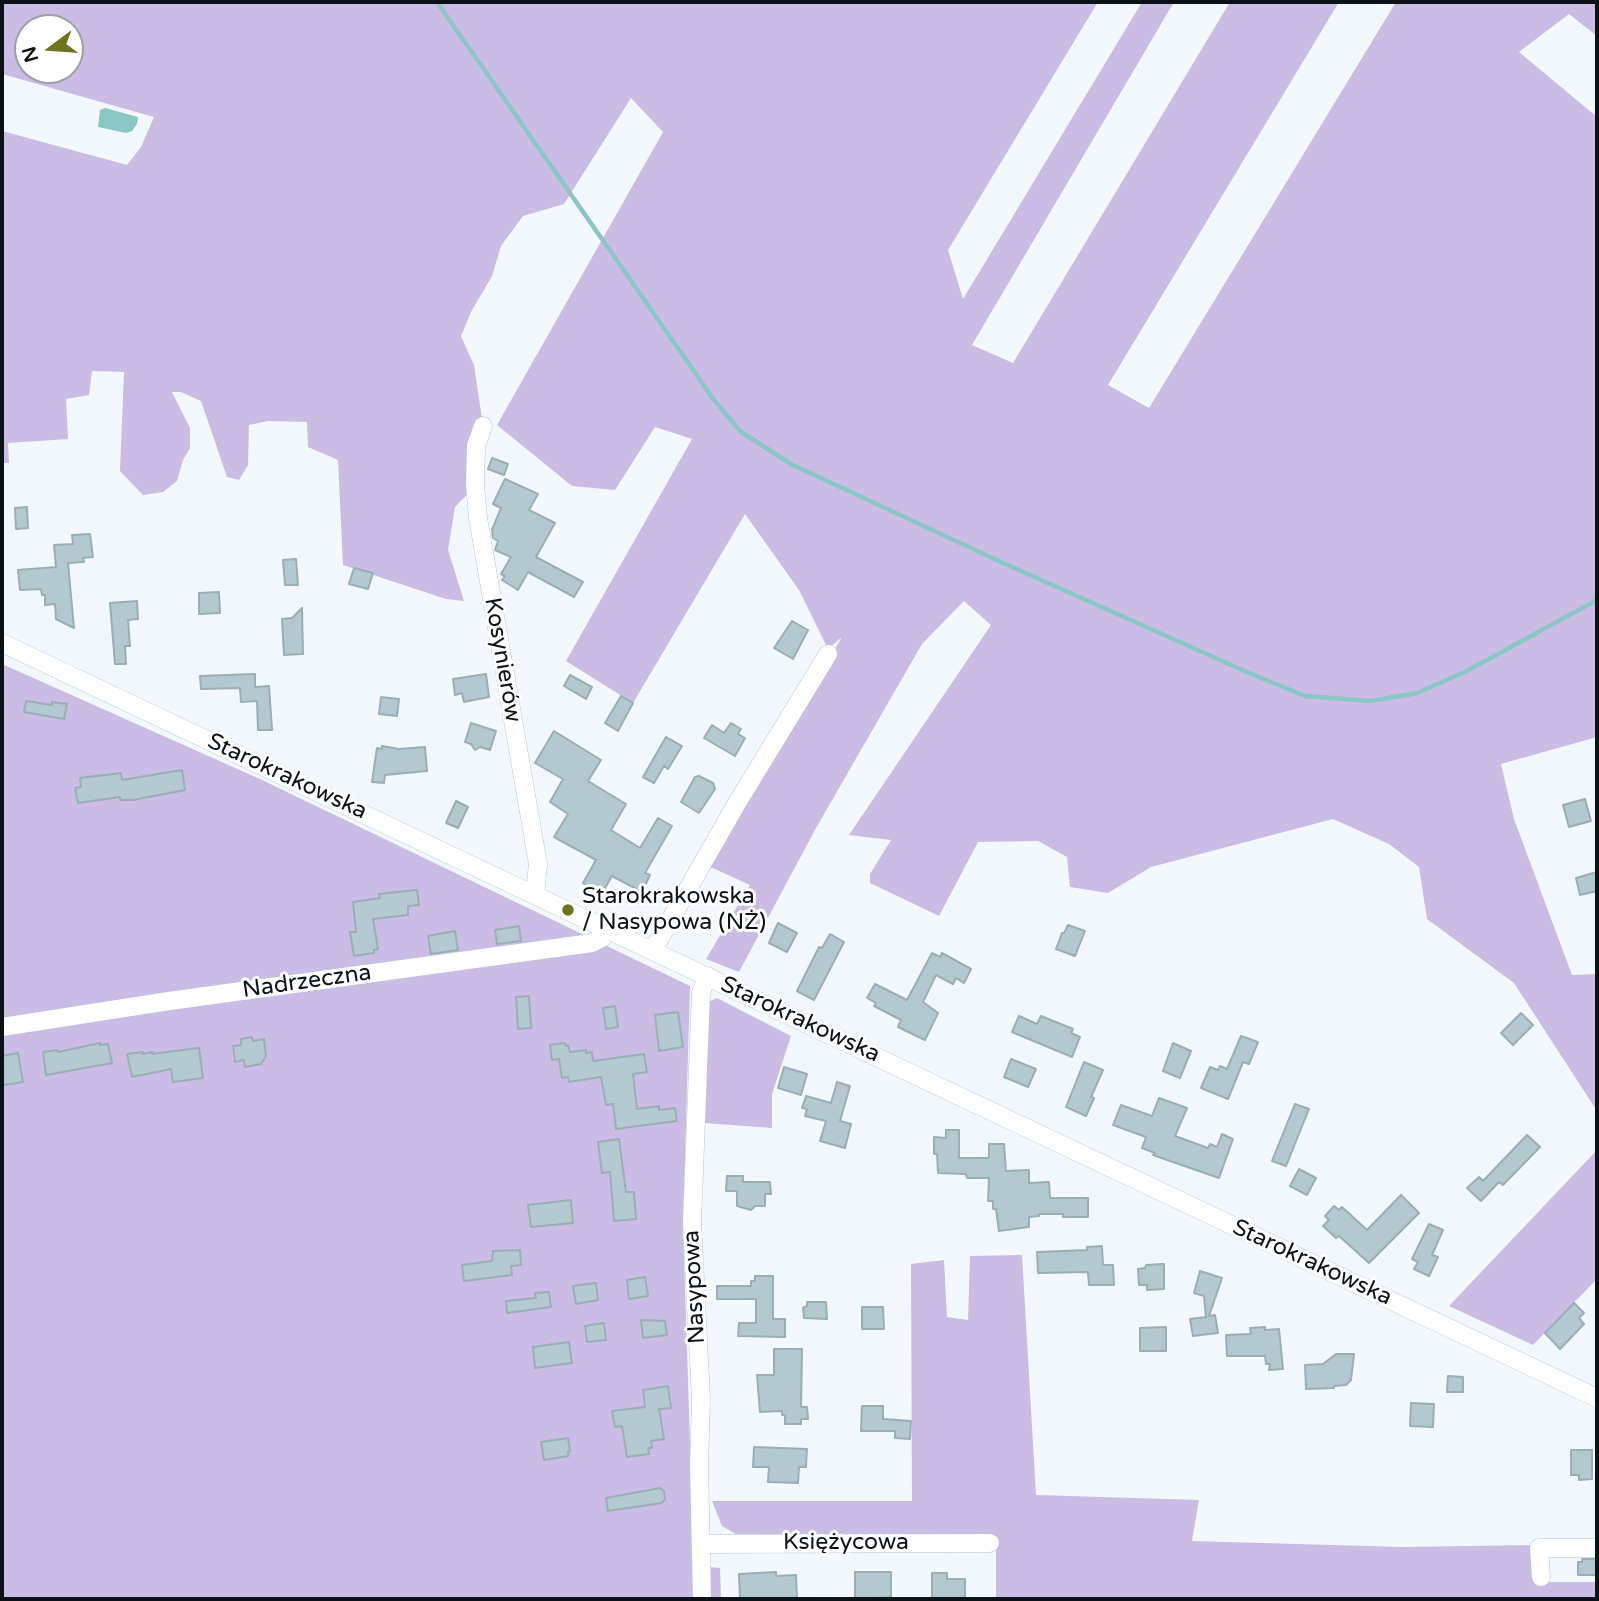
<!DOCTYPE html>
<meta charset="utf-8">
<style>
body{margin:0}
#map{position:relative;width:1599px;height:1601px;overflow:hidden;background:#f2f8fd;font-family:"Varela Round",sans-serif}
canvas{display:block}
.frame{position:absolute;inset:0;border:4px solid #0c1116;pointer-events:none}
.north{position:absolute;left:14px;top:14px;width:70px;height:70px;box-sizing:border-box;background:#fff;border:2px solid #9ea0a2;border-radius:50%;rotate:254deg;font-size:19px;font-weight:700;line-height:28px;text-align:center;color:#0c1116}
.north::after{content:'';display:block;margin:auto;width:24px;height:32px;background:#6d741d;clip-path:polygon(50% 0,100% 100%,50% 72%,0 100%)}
</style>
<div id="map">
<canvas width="1599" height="1601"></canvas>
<div class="frame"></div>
<div class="north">N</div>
</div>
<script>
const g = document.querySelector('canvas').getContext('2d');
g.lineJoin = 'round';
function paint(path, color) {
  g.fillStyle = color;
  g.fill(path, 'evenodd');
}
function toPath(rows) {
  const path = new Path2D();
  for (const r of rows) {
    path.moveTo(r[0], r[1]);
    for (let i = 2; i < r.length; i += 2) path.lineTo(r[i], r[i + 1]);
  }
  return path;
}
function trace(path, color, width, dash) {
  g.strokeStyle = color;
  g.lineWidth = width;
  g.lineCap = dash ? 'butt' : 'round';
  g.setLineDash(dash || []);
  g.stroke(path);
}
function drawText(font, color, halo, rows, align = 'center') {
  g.font = font + ' "Varela Round",sans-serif';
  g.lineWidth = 6;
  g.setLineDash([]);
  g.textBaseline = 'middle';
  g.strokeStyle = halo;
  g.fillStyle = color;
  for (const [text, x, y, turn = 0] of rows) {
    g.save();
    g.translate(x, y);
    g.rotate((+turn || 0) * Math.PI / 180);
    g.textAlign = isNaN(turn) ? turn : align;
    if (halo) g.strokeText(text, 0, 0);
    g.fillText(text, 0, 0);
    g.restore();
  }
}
paint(toPath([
 [2,2,1098,2,948,250,963,299,1142,2,1174,2,972,345,1013,363,1230,2,1339,2,1108,385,1149,408,1396,2,1597,2,1597,36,1569,14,1519,52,1597,117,1597,737,1501,764,1514,819,1572,975,1597,974,1597,1111,1514,983,1427,919,1419,867,1389,844,1333,819,1151,867,1108,893,1070,887,1067,857,1038,841,978,842,939,916,870,883,870,874,891,840,849,835,991,625,964,601,922,644,816,828,739,972,706,959,750,885,706,865,842,637,828,649,799,590,745,514,633,703,566,661,692,439,655,427,615,490,572,486,497,425,663,132,631,98,564,204,523,216,501,246,492,276,471,312,461,336,474,365,485,439,477,484,455,507,448,550,464,601,446,599,343,565,338,460,308,447,307,422,268,421,249,425,248,465,239,480,227,477,201,401,181,392,172,392,190,428,190,448,183,460,177,481,163,492,143,495,120,471,124,372,92,371,89,395,66,399,68,439,8,443,9,463,2,463,2,131,127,165,141,147,154,117,2,74],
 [28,28,70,28,70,70,28,70],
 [2,664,260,779,690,986,683,1225,695,1599,2,1599],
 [717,998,791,1036,772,1094,772,1128,704,1123,706,1003],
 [1597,1150,1597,1279,1533,1345,1449,1306],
 [1022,1255,1036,1495,1199,1500,1192,1541,1402,1547,1535,1545,1535,1582,1597,1582,1597,1599,996,1599,996,1536,736,1534,722,1526,712,1501,912,1501,911,1264,944,1260,947,1317,968,1320,970,1256],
 [708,1567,720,1568,721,1599,708,1599]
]), '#cabce5');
paint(toPath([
 [105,108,138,117,137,124,132,131,126,133,98,127,100,110]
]), '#8ac6c4');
trace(toPath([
 [437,2,714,400,741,432,793,465,1001,562,1249,673,1305,696,1371,701,1417,693,1465,672,1597,600]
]), '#8ac6c4', 4.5);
const building = toPath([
 [492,458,508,464,504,475,488,469,492,458],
 [505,479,538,494,529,510,555,523,536,557,583,582,574,597,528,572,518,590,502,580,505,576,501,574,511,557,495,550,498,541,493,538,492,530,501,508,493,504,505,479],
 [27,507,28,528,16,529,15,508,27,507],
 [90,534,93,557,83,558,84,562,68,563,74,628,56,619,55,604,45,605,45,595,42,595,41,589,20,590,18,570,56,567,54,545,73,544,72,535,90,534],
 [296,559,298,585,285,585,283,560,296,559],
 [354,568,373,573,368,589,349,584,354,568],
 [219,592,220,613,199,614,199,593,219,592],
 [137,601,138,619,128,620,130,646,125,646,126,664,115,664,110,603,137,601],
 [302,608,303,654,284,655,282,619,292,618,302,608],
 [792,621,808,630,793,659,774,648,792,621],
 [255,674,255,687,269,686,272,730,258,730,257,701,241,702,240,688,201,689,200,676,255,674],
 [486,674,489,697,464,702,462,693,455,695,453,679,486,674],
 [570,675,592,687,586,699,564,686,570,675],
 [621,696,633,703,618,731,605,723,621,696],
 [381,697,399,699,397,716,379,714,381,697],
 [26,701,52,705,52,702,67,704,64,719,24,712,26,701],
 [471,723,496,731,490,750,480,747,475,750,471,744,465,742,471,723],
 [731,723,741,729,738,734,745,738,735,756,704,738,712,725,724,733,731,723],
 [554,731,601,760,588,781,626,804,611,830,640,848,658,818,672,826,645,873,650,875,642,892,612,876,602,893,583,883,596,860,554,837,568,814,550,802,563,779,535,763,554,731],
 [666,737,682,746,668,769,664,766,654,783,643,777,666,737],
 [382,746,399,749,425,747,427,771,385,775,384,783,372,782,377,748,382,749,382,746],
 [182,770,185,790,133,800,120,800,120,797,78,803,75,788,81,787,80,778,121,773,122,780,182,770],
 [699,776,713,783,715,789,699,813,681,802,695,777,699,776],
 [1585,799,1591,821,1569,827,1563,805,1585,799],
 [456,801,468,807,458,828,446,823,456,801],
 [1597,872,1597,891,1580,895,1576,878,1597,872],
 [417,890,419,905,408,906,408,915,373,919,378,949,374,950,374,953,354,956,350,932,356,932,353,902,380,898,379,894,417,890],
 [778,923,797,933,787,952,769,943,778,923],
 [1068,925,1085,931,1075,956,1056,949,1062,933,1064,933,1068,925],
 [519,926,521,941,497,944,495,930,519,926],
 [455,931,458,950,431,954,428,936,455,931],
 [830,934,844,942,814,1000,797,991,819,947,822,948,830,934],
 [932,953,940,957,942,953,971,969,964,983,956,978,953,984,936,975,923,1002,938,1013,925,1040,898,1027,901,1020,874,1006,876,1003,867,998,875,984,907,1000,932,953],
 [529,996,531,1028,518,1029,516,997,529,996],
 [615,1006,618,1027,606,1029,603,1008,615,1006],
 [678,1012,683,1047,659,1051,655,1015,678,1012],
 [1521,1013,1533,1025,1513,1045,1501,1033,1521,1013],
 [1019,1016,1037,1024,1041,1016,1073,1029,1071,1033,1080,1037,1072,1057,1012,1032,1019,1016],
 [1241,1036,1258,1042,1249,1064,1243,1062,1228,1099,1201,1088,1210,1067,1218,1070,1220,1066,1227,1069,1241,1036],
 [252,1037,253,1041,264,1039,266,1056,261,1064,245,1067,244,1060,235,1062,233,1046,241,1045,241,1039,252,1037],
 [100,1043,100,1045,108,1044,112,1063,46,1075,43,1052,57,1050,58,1052,100,1043],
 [565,1043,566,1046,568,1045,570,1052,586,1050,586,1053,592,1052,593,1061,644,1054,647,1072,633,1074,637,1109,659,1106,659,1110,675,1108,677,1121,616,1129,613,1104,606,1105,601,1077,569,1082,568,1077,562,1078,559,1059,552,1060,550,1045,565,1043],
 [1173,1043,1191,1051,1180,1078,1163,1071,1173,1043],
 [199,1048,203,1078,173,1082,171,1069,132,1077,127,1054,143,1052,143,1054,152,1052,152,1054,199,1048],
 [18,1053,23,1082,4,1085,2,1081,2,1056,18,1053],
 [1011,1059,1036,1069,1028,1087,1004,1077,1011,1059],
 [1084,1062,1103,1070,1091,1097,1094,1098,1086,1116,1066,1107,1084,1062],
 [784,1067,807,1074,801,1095,778,1088,784,1067],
 [837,1082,850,1086,840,1121,851,1124,845,1148,820,1141,826,1121,805,1116,807,1109,802,1108,806,1096,831,1103,837,1082],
 [1159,1098,1187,1108,1175,1136,1208,1148,1210,1144,1217,1147,1222,1134,1233,1139,1219,1178,1153,1155,1155,1153,1142,1148,1146,1137,1113,1125,1121,1105,1152,1116,1159,1098],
 [1295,1104,1309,1109,1286,1166,1272,1161,1295,1104],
 [946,1130,959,1130,959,1158,989,1158,989,1144,1004,1144,1006,1171,1029,1170,1029,1183,1049,1182,1050,1198,1088,1198,1088,1217,1063,1217,1063,1214,1039,1214,1039,1216,1029,1217,1029,1227,999,1231,996,1209,993,1209,993,1201,988,1201,989,1178,967,1178,966,1174,938,1173,937,1154,934,1154,934,1137,946,1138,946,1130],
 [1527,1135,1540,1147,1503,1185,1499,1182,1481,1201,1467,1188,1479,1177,1483,1181,1527,1135],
 [619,1139,626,1192,634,1192,636,1219,614,1221,610,1172,602,1173,598,1142,619,1139],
 [1299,1169,1316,1178,1307,1195,1290,1186,1299,1169],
 [727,1176,743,1176,743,1182,770,1182,771,1194,765,1194,765,1206,755,1206,751,1210,737,1206,737,1191,726,1191,727,1176],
 [1401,1195,1419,1213,1369,1263,1339,1236,1336,1238,1323,1226,1329,1220,1325,1216,1334,1206,1339,1210,1342,1207,1367,1230,1401,1195],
 [571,1200,573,1223,531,1227,528,1205,571,1200],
 [1429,1224,1443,1230,1432,1255,1438,1257,1429,1276,1414,1269,1418,1262,1412,1259,1429,1224],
 [1102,1246,1103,1265,1113,1265,1114,1285,1089,1285,1088,1272,1038,1273,1037,1252,1087,1250,1087,1247,1102,1246],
 [520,1250,521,1265,511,1266,512,1275,464,1281,462,1265,492,1261,493,1251,520,1250],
 [1164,1264,1164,1289,1147,1290,1147,1285,1139,1285,1138,1269,1145,1268,1146,1265,1164,1264],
 [1200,1271,1222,1278,1209,1316,1215,1315,1218,1333,1193,1336,1190,1319,1206,1317,1204,1296,1194,1293,1200,1271],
 [755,1276,773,1276,773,1319,785,1319,785,1337,738,1336,739,1323,756,1323,756,1299,717,1299,717,1286,751,1286,751,1281,755,1281,755,1276],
 [645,1277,648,1296,629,1299,627,1280,645,1277],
 [596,1283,598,1300,576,1304,573,1286,596,1283],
 [549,1292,551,1307,507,1313,506,1301,536,1298,535,1293,549,1292],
 [807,1302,826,1302,827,1319,804,1318,803,1308,807,1306,807,1302],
 [1574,1303,1584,1313,1579,1318,1584,1324,1560,1349,1545,1333,1574,1303],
 [862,1307,883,1307,884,1329,862,1329,862,1307],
 [641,1320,665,1321,667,1335,643,1338,641,1320],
 [604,1323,606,1340,587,1342,585,1326,604,1323],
 [1166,1327,1166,1351,1140,1351,1140,1328,1166,1327],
 [1265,1327,1265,1330,1279,1329,1283,1369,1269,1370,1270,1364,1266,1364,1265,1356,1227,1356,1226,1335,1251,1334,1250,1328,1265,1327],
 [569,1342,572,1363,535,1368,533,1347,569,1342],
 [774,1349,802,1349,801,1407,807,1407,808,1419,801,1419,801,1424,785,1424,785,1415,782,1415,782,1411,760,1412,757,1375,774,1375,774,1349],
 [1336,1354,1354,1354,1351,1380,1346,1385,1334,1386,1334,1388,1306,1389,1305,1365,1323,1364,1336,1354],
 [1448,1376,1463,1377,1463,1392,1447,1392,1448,1376],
 [668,1386,671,1408,659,1409,664,1439,651,1441,652,1448,648,1448,649,1454,627,1457,622,1426,615,1427,612,1411,645,1407,643,1390,668,1386],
 [1411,1403,1434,1404,1433,1427,1410,1426,1411,1403],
 [862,1406,883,1406,883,1419,911,1421,910,1439,895,1438,895,1431,861,1431,862,1406],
 [568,1438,570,1451,568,1452,568,1456,544,1460,541,1442,568,1438],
 [754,1447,807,1449,806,1467,799,1467,798,1483,768,1482,769,1467,753,1467,754,1447],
 [1571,1450,1592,1450,1592,1479,1579,1480,1579,1475,1571,1475,1571,1450],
 [660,1488,664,1491,665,1499,662,1503,608,1511,606,1498,660,1488],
 [1582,1559,1597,1559,1597,1575,1578,1575,1578,1562,1582,1562,1582,1559],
 [776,1572,776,1576,796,1575,797,1599,740,1599,739,1574,776,1572],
 [855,1572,891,1572,891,1597,855,1599,855,1572],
 [932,1573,947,1573,947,1579,965,1579,965,1599,932,1599,932,1573]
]);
paint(building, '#b4c8cf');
trace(building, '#9aaeb4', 2);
const minor = toPath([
 [483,426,476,446,475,484,478,518,538,864,535,894],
 [2,643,1597,1398],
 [653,950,737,803,828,654],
 [2,1027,169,1001,592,943,602,938,608,929],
 [702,1544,990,1543],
 [1541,1577,1539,1548,1597,1548],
 [702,1599,699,1465,701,1399,692,1222,701,993,707,976]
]);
trace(minor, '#b8c6d3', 19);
trace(minor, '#fff', 18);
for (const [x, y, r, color] of [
 [568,910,7,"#6d741d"]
]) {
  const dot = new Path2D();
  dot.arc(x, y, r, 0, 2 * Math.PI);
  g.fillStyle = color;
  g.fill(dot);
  trace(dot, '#fff', 2.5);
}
drawText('23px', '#0c1116', '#fff', [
 ["Kosynierów",502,660,80],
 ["Starokrakowska",287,777,25],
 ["Nadrzeczna",307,982,-8],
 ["Starokrakowska",800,1020,25],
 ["Starokrakowska",1312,1263,25],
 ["Nasypowa",695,1287,-93],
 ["Księżycowa",846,1543]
]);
drawText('23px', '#0c1116', '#fff', [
 ["Starokrakowska",582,897],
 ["/ Nasypowa (NŻ)",582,923]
], 'left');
</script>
